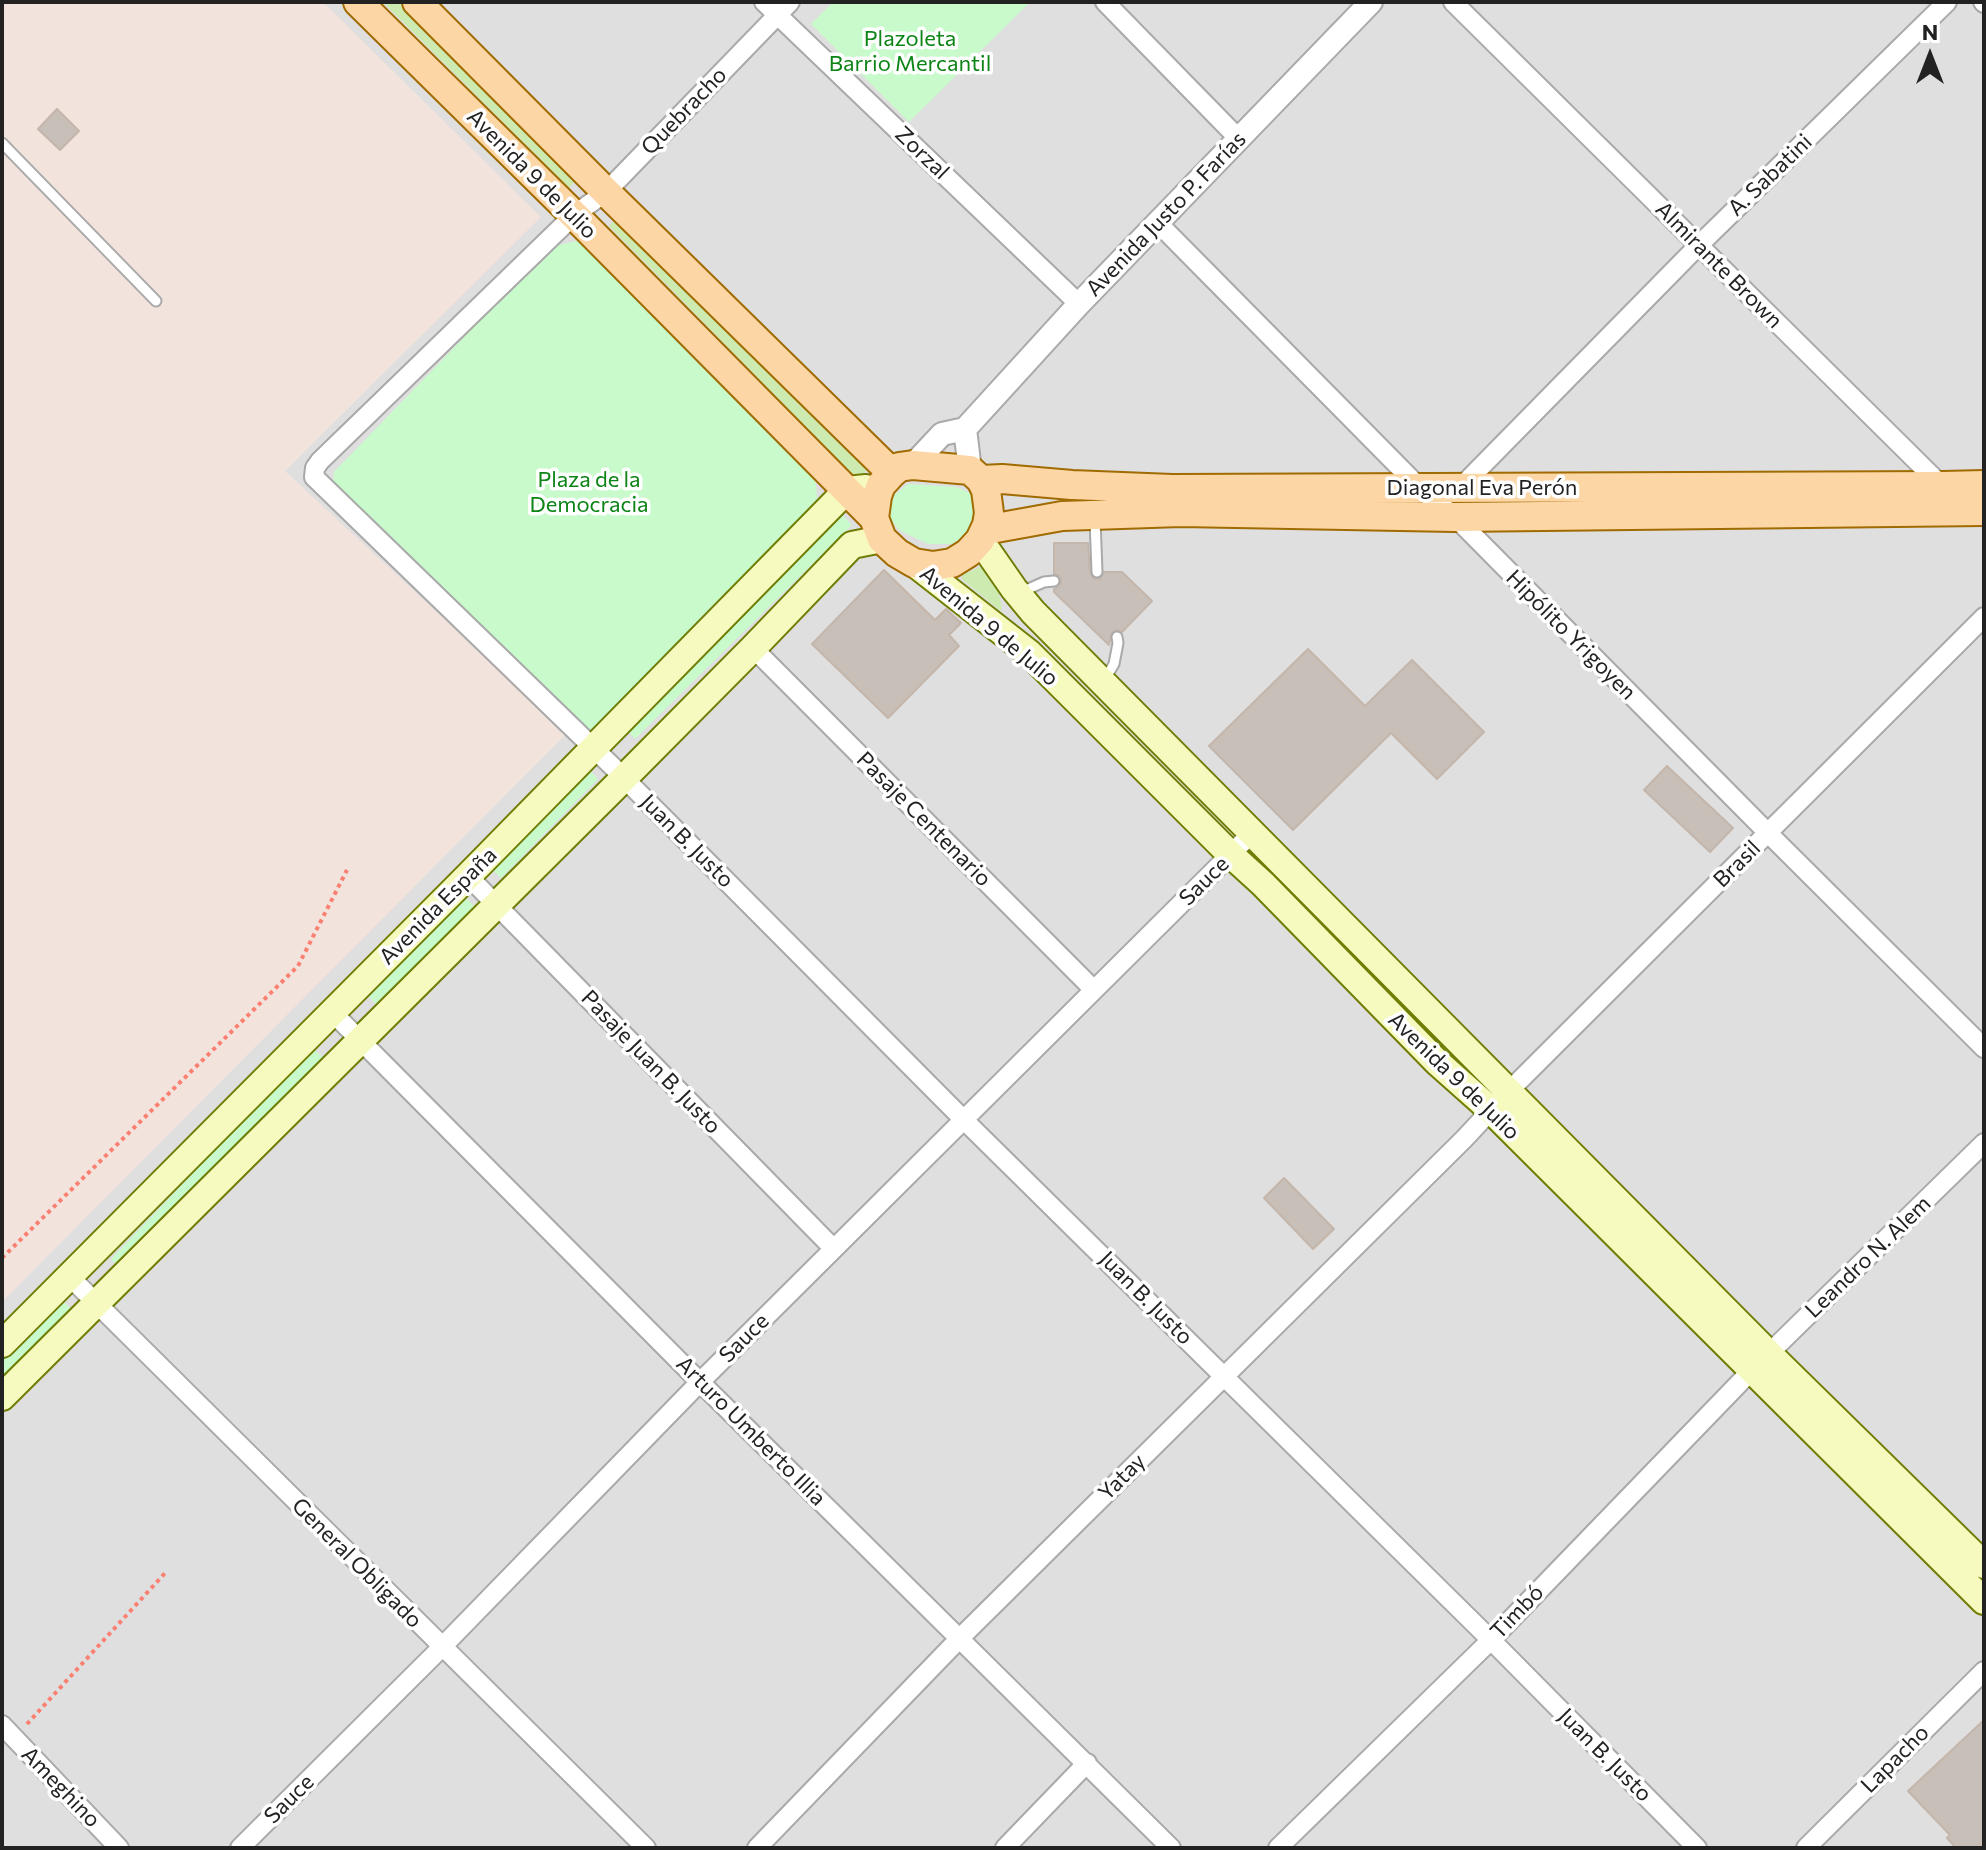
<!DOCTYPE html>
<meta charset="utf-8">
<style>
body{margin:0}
#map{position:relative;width:1986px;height:1850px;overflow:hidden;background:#f2efe9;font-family:Commissioner,sans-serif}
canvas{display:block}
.frame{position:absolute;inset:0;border:4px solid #222;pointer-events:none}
.north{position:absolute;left:1890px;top:16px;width:80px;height:80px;-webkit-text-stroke:6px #fff;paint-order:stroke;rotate:0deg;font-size:22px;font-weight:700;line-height:32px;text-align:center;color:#222}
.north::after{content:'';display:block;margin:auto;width:28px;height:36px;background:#222;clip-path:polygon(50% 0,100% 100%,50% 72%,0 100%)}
</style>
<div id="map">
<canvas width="1986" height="1850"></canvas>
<div class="frame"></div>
<div class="north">N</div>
</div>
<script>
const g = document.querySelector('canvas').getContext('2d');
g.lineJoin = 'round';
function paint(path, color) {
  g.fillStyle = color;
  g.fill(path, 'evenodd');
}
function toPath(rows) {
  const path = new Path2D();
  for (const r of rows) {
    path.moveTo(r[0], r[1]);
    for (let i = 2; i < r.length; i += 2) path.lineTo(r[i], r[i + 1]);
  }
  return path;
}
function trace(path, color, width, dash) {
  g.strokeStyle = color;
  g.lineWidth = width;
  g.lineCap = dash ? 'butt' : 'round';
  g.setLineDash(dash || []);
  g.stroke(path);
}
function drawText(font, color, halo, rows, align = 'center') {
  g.font = font + ' Commissioner,sans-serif';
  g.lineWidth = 7;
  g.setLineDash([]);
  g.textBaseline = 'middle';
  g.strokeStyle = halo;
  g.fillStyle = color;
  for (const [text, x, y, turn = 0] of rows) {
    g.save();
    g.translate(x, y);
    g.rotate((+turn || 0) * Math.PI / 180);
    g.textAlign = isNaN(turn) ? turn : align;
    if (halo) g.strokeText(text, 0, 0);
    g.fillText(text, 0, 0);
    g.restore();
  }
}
paint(toPath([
 [2,2,1984,2,1984,1848,2,1848]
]), '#e0dfdf');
paint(toPath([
 [2,2,323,2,541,217,285,471,567,733,2,1302]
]), '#f3e3dd');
paint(toPath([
 [383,2,402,2,578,178,569,188],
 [619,216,867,470,857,479,609,226],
 [989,563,992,565,1002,608,1001,611,962,579,962,575]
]), '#cdebb0');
paint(toPath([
 [833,2,1030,2,909,122,811,24],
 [580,240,815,474,818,509,591,733,333,486,334,472,551,247],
 [908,484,956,487,970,493,980,504,973,534,956,544,928,544,899,530,889,517,893,496],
 [842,515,852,525,635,739,625,728],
 [587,767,598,779,501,878,489,866],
 [463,895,475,907,377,1005,366,994],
 [313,1048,325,1060,122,1270,111,1259],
 [61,1299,72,1310,2,1380,2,1357]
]), '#c8facc');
const building = toPath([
 [57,109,79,131,60,150,38,129,57,109],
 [1054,543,1088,543,1090,572,1093,578,1100,579,1104,572,1122,572,1152,601,1122,632,1117,630,1112,632,1109,645,1054,592,1054,589,1059,587,1061,581,1060,576,1054,574,1054,543],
 [884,570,935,620,946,609,961,623,949,635,959,646,888,718,812,644,884,570],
 [1308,649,1365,706,1412,660,1484,732,1437,779,1391,733,1293,830,1209,746,1308,649],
 [1667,766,1733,828,1710,852,1644,790,1667,766],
 [1284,1178,1334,1229,1313,1249,1264,1198,1284,1178],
 [1984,1720,1984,1848,1956,1848,1947,1838,1950,1835,1908,1791,1984,1720]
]);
paint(building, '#c7bfb8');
trace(building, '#c4b6ab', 2);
const service = toPath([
 [2,143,156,301],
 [1095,519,1097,572],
 [1019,593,1044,582,1054,581],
 [1105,679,1114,664,1118,643,1117,637]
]);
const minor = toPath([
 [764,2,1079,304],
 [790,2,606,192,574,215,320,461,315,468,314,477,612,766,963,1119,1491,1640,1697,1848],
 [1105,2,1238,138],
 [1453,2,1945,489],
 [1983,2,1984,3],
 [1157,222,1420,488,1455,517,1768,833,1984,1048],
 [1461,487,1699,245,1947,2],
 [753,648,1094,990],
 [468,876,833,1248],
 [332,1012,700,1382,1171,1848],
 [69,1276,646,1848],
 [2,1725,119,1848],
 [240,1848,442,1647,700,1382,1253,832],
 [757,1848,960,1638,1464,1139,1508,1092,1984,617],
 [1005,1848,1087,1763],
 [1278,1848,1491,1640,1751,1371,1984,1143],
 [1806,1848,1984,1671]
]);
const tertiary = toPath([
 [965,429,970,470],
 [913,465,942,434,965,429,1079,304,1371,2]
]);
const secondary = toPath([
 [980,540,1014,589,1033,612,1769,1354,1984,1565],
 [914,563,1029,653,1230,854,1263,884,1437,1062,1491,1110,1984,1601],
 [2,1344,468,876,847,490,866,488],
 [2,1397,624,778,753,648,852,545,882,539]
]);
const primary = toPath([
 [358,2,574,215,874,518],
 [417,2,606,192,892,473],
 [913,465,970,470,981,480,986,490,989,513,987,525,980,540,968,553,952,563,933,566,914,563,897,553,882,539,874,518,877,496,881,485,892,473,899,467,913,465],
 [981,480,1002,479,1072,485,1172,489,1943,486,1984,485],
 [985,530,1062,516,1181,512,1455,517,1984,511]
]);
trace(service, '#a9a9a9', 13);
trace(minor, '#a9a9a9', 22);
trace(tertiary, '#a9a9a9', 26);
trace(secondary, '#707d05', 30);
trace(primary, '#a06b00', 32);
trace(toPath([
 [2,1258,298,966,347,870],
 [27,1724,166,1572]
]), '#fa8072', 4, [4, 4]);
trace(service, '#fff', 9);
trace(minor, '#fff', 18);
trace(tertiary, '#fff', 22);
trace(secondary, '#f7fabf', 26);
trace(primary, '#fcd6a4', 28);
drawText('22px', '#0c8416', '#fff', [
 ["Plazoleta",910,39],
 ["Barrio Mercantil",910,64],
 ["Plaza de la",589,480],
 ["Democracia",589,505]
]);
drawText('22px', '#222', '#fff', [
 ["Quebracho",684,111,-46],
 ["Zorzal",922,153,44],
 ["Avenida 9 de Julio",532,174,45],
 ["A. Sabatini",1770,175,-44],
 ["Avenida Justo P. Farías",1166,214,-46],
 ["Almirante Brown",1719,265,45],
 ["Diagonal Eva Perón",1482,488],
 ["Avenida 9 de Julio",989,626,40],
 ["Hipólito Yrigoyen",1571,635,45],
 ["Pasaje Centenario",924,819,45],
 ["Juan B. Justo",687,841,45],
 ["Brasil",1737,864,-45],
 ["Sauce",1204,881,-45],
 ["Avenida España",438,906,-45],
 ["Pasaje Juan B. Justo",651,1062,46],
 ["Avenida 9 de Julio",1454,1076,44],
 ["Leandro N. Alem",1868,1257,-44],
 ["Juan B. Justo",1146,1298,45],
 ["Sauce",744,1338,-45],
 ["Arturo Umberto Illia",751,1431,45],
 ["Yatay",1122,1477,-45],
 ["General Obligado",357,1563,45],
 ["Timbó",1517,1612,-46],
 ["Juan B. Justo",1605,1755,45],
 ["Lapacho",1895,1759,-45],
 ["Ameghino",61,1787,46],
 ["Sauce",289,1799,-45]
]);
</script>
